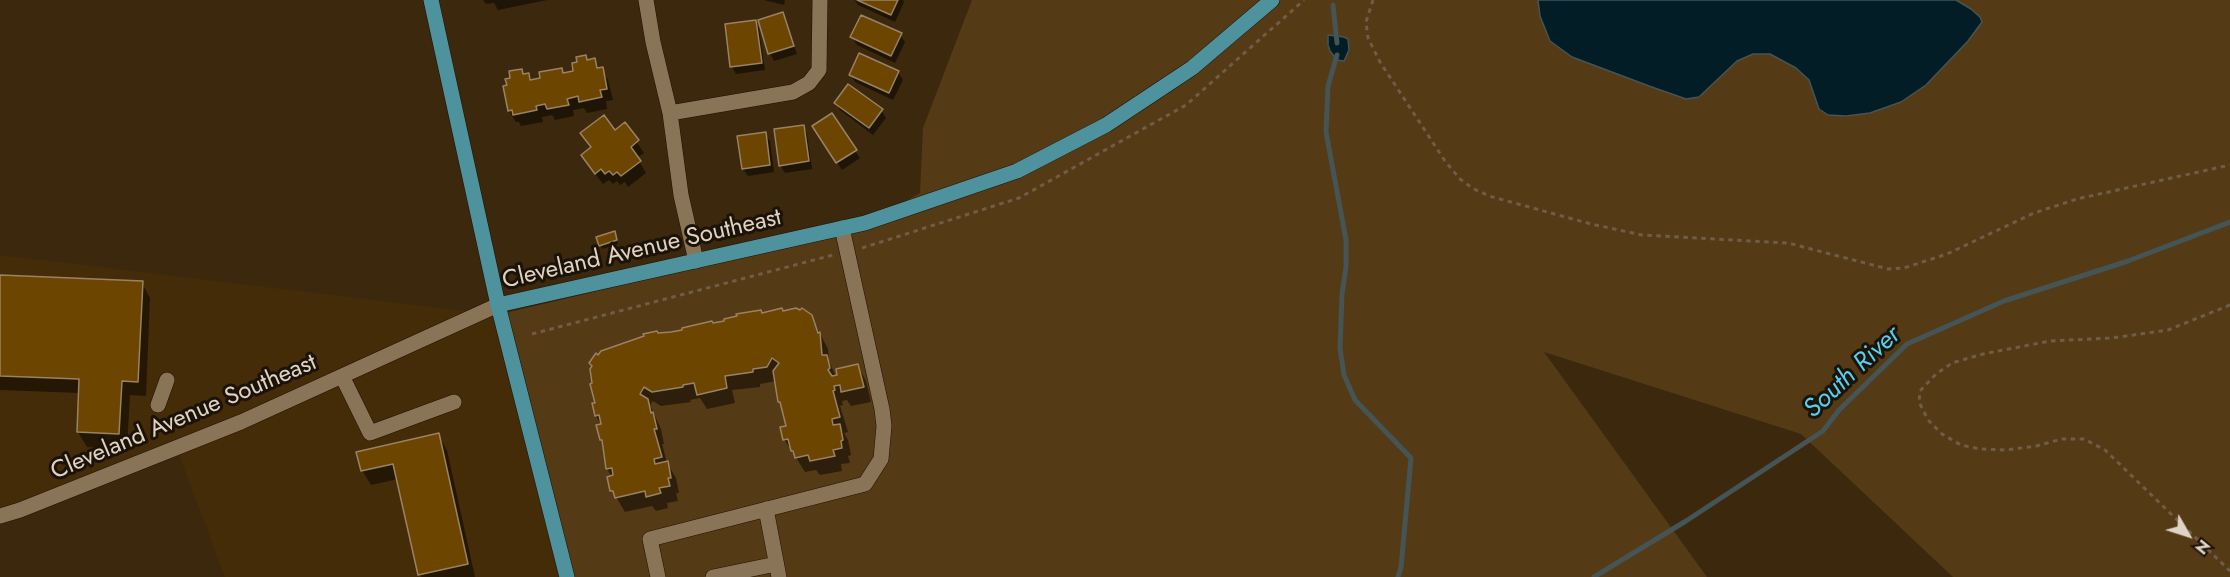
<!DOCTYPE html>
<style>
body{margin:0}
#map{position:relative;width:2230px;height:577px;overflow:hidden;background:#3b280d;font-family:Jost,sans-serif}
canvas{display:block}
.north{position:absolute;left:2158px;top:505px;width:60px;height:60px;-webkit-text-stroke:4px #1c1308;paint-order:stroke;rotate:129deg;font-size:16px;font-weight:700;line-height:24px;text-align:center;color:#e0d3c4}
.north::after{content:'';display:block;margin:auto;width:21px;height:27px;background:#e0d3c4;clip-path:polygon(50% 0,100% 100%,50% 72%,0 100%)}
</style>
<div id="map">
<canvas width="2230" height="577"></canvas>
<div class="north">N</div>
</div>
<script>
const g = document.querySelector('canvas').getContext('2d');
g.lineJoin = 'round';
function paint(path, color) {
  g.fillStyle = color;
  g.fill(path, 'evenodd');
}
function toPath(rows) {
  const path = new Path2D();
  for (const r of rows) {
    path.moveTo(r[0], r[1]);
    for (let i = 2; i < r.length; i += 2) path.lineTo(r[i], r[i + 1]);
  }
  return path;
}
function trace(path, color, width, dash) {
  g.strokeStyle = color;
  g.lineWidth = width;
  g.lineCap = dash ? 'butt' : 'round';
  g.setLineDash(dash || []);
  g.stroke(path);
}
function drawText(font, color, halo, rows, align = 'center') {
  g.font = font + ' Jost,sans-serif';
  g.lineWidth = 6;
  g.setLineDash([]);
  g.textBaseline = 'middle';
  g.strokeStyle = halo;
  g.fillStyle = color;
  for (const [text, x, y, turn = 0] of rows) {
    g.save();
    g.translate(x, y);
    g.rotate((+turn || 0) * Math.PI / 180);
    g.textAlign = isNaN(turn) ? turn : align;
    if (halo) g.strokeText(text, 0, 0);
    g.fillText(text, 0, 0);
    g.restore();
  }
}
paint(toPath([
 [0,255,498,315,568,577,225,577,178,452,0,521]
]), '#442c09');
paint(toPath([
 [972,0,2230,0,2230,577,1953,577,1801,434,1544,352,1707,577,568,577,497,315,853,230,920,193,923,128]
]), '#553a16');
const water = toPath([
 [1538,0,1956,0,1971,9,1980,17,1982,22,1968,41,1926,85,1901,102,1870,113,1846,116,1828,115,1819,109,1809,80,1796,68,1770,54,1753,54,1737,61,1699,97,1686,99,1649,86,1572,57,1550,41,1540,16,1538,0],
 [1328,35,1344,37,1348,39,1349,50,1344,61,1337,60,1330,51,1328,45,1328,35]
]);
paint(water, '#021d25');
trace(water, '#455455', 1.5);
paint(toPath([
 [483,0,547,0,498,10,494,3,486,4],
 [764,0,785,0,784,5],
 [855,0,903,0,904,2,895,22,858,5],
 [782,14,797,54,774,61,770,53],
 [755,21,759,29,765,70,736,74,732,67],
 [900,35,905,42,895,63,857,45,852,37],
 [585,56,588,61,594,60,608,80,613,100,606,101,607,109,587,113,584,108,573,110,574,116,555,120,552,115,542,117,543,122,521,126,519,122,516,122,509,111,504,88,524,75,528,74,532,82,561,69,564,75,575,72,579,63],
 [898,72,903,80,893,100,855,82,851,75],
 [836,103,881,110,886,118,873,135,840,110],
 [625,125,644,153,637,158,646,173,628,187,625,182,620,185,617,181,613,184,609,180,603,184,590,167,592,149,582,134,615,132],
 [803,126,807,134,812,169,785,173,780,165],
 [765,134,770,141,774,172,748,176,743,169],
 [818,134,855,151,860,158,842,170],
 [616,236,618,244,602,249,598,238],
 [0,276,142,283,150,298,146,396,130,395,127,449,87,447,78,432,80,393,0,390],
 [783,312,811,316,828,349,829,361,836,377,858,366,866,381,871,402,851,406,847,400,842,401,843,405,840,406,848,432,844,433,848,440,851,455,848,456,850,463,841,464,842,471,820,475,816,470,805,472,784,439,788,427,780,401,776,381,760,384,760,387,732,390,735,403,707,409,700,398,690,400,691,402,661,406,653,401,650,405,661,429,664,444,662,444,667,463,676,478,679,493,676,493,678,501,667,503,668,508,656,511,652,506,625,512,612,490,612,477,607,469,604,445,601,440,601,425,596,416,594,405,596,404,599,357,658,335],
 [438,435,447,450,475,577,421,577,398,479,371,485,362,470]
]), '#0007');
trace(toPath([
 [1333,5,1337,43],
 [1337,55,1328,86,1326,132,1346,240,1346,267,1342,294,1340,348,1344,375,1355,400,1411,458,1401,567,1398,577],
 [1594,577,1686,521,1823,431,1839,410,1907,344,2004,301,2128,261,2230,222]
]), '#455455', 5);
const building = toPath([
 [857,0,898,0,891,15,857,0],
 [783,12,794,46,768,54,758,20,783,12],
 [861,15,902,33,891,56,850,37,861,15],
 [756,20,762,63,730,67,725,24,756,20],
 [859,53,899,71,889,93,849,75,859,53],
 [586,55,587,60,595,58,597,68,603,67,607,89,600,90,602,97,579,102,578,96,567,99,569,105,547,109,545,104,536,106,537,110,513,115,512,110,508,111,503,86,507,85,505,79,510,78,509,71,522,69,523,74,529,73,530,80,540,78,539,72,562,68,563,73,573,71,572,63,577,62,576,57,586,55],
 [848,84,883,109,869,128,834,103,848,84],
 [832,113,857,150,836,163,812,126,832,113],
 [604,115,615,130,625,122,639,140,631,147,641,161,621,176,617,172,613,175,609,171,605,174,601,169,595,174,581,155,591,147,580,133,604,115],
 [804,125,809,161,779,166,774,129,804,125],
 [766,132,770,165,742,169,737,136,766,132],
 [615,231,617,240,599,246,596,237,615,231],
 [0,275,143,281,138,382,122,381,119,434,77,432,79,379,0,376,0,275],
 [782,308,783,311,796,308,800,310,802,308,812,315,818,333,820,332,822,355,827,355,830,368,828,370,832,376,837,375,836,369,858,364,864,387,841,392,840,385,834,386,835,390,833,391,840,417,832,419,833,425,840,424,843,440,841,441,842,448,833,450,835,456,810,461,808,455,795,458,793,451,791,451,788,439,783,440,780,427,786,426,780,402,778,402,773,371,779,363,772,358,767,367,753,369,753,372,725,376,727,388,697,395,694,383,683,385,683,387,652,392,644,387,640,394,648,399,651,413,653,412,657,429,654,429,662,457,654,459,655,464,668,461,671,478,668,478,670,486,659,488,661,493,646,497,645,491,615,498,613,491,610,491,607,477,613,475,612,468,606,469,602,440,600,440,596,425,601,424,599,415,595,416,592,403,595,403,590,384,592,383,590,369,592,366,589,363,596,353,598,355,601,351,644,336,643,334,657,331,658,333,671,332,682,330,682,328,712,321,713,323,724,321,724,319,737,316,736,314,761,310,762,313,782,308],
 [439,433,468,564,418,575,393,464,361,471,356,452,439,433]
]);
paint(building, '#6c4500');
trace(building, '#998266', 1.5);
const minor = toPath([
 [646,0,653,42,670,113,681,195,696,261],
 [670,113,793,92,809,83,819,70,820,0],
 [342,376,370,433,454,402],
 [158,405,167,380],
 [766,509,779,577],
 [0,516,20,510,241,422,498,305],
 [658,577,650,539,865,484,881,459,884,426,882,409,842,228],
 [713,577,776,564]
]);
const major = toPath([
 [431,0,498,305,567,577],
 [498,305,865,223,1017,171,1106,125,1192,68,1272,0]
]);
trace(minor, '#221000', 16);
trace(major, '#221000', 16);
trace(toPath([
 [1373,0,1366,22,1368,38,1380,62,1445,161,1460,179,1472,188,1489,196,1591,224,1642,235,1788,243,1888,269,1904,268,1947,254,2034,213,2077,199,2230,165],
 [862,248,1019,198,1186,105,1304,0],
 [2230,305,2168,330,2112,338,2050,341,1983,354,1952,363,1936,374,1920,391,1919,402,1928,420,1942,434,1961,445,1980,449,2006,450,2036,446,2062,439,2084,439,2105,450,2230,571],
 [532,334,833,255]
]), '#6f5d46', 3, [4.5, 4.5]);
trace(minor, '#8a7458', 15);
trace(major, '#4d929c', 15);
drawText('24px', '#e0d3c4', '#1c1308', [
 ["Cleveland Avenue Southeast",642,250,-13],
 ["Cleveland Avenue Southeast",184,418,-23]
]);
drawText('italic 26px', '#53d0f5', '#1c1308', [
 ["South River",1853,373,-43]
]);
</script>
